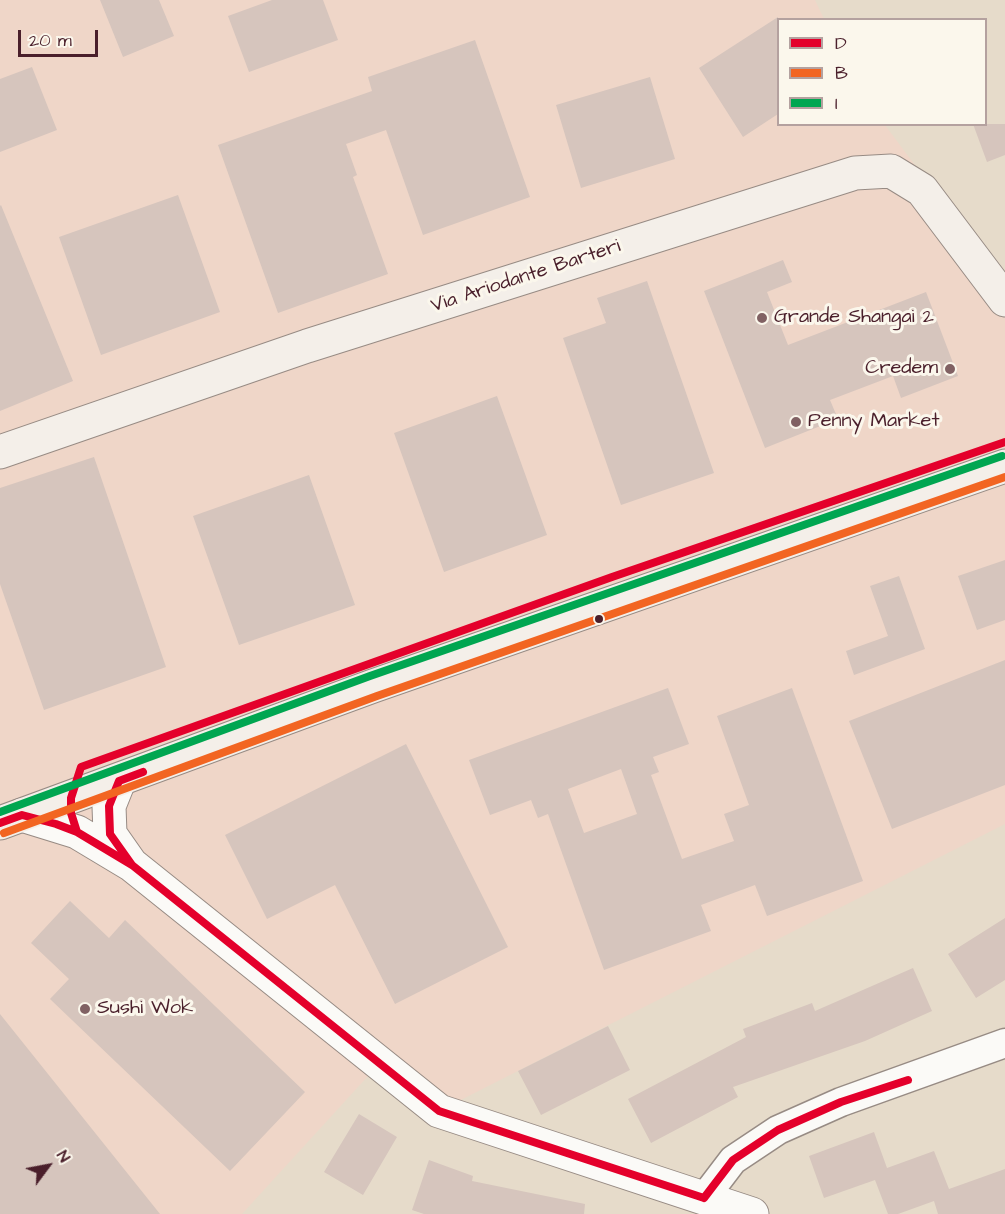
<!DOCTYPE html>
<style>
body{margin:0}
#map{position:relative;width:1005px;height:1214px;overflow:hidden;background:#e6dbca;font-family:"Architects Daughter",sans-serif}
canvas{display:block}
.legend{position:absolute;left:777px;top:18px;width:210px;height:108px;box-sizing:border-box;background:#fbf7ec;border:2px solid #b4a19f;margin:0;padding:8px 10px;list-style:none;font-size:18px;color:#4a1f2b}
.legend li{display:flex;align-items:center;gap:12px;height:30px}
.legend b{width:30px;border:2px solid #b4a19f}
.north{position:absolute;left:18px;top:1136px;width:60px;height:60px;-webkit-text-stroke:4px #fbf7ec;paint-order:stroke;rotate:58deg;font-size:16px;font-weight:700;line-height:24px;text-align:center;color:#4a1f2b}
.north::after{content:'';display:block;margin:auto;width:21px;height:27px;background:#4a1f2b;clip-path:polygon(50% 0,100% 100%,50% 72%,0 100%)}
.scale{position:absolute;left:18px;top:30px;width:80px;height:27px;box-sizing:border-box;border:3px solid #4a1f2b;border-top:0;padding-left:8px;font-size:18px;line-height:21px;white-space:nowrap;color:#4a1f2b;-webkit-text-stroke:4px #fbf7ec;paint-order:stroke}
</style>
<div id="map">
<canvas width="1005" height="1214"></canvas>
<ul class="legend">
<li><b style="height:8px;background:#e4002b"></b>D</li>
<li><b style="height:8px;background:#f26522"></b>B</li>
<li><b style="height:8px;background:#00a651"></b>I</li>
</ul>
<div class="north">N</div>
<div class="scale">20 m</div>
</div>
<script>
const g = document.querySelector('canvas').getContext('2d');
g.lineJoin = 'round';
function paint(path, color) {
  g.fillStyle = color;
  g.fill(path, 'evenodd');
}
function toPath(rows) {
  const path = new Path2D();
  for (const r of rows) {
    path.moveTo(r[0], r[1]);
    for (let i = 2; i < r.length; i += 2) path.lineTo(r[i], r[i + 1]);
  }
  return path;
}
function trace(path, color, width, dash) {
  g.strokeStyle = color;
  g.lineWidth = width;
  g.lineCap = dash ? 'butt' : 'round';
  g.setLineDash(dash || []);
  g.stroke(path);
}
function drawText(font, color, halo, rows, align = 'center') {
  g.font = font + ' "Architects Daughter",sans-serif';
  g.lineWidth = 6;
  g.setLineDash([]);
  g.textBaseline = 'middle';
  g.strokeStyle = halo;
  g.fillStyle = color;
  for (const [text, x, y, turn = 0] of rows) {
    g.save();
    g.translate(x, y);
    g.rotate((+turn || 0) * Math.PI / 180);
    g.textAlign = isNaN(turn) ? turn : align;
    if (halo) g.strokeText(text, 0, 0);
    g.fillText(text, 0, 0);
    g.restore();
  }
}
paint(toPath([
 [0,0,815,0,824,19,778,20,778,124,885,125,1005,286,1005,824,439,1111,379,1064,242,1214,0,1214]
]), '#efd6c8');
paint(toPath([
 [100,0,159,0,174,36,123,57],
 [272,0,323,0,338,40,249,72,228,16],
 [778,17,778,114,743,137,699,68],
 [475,40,530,197,423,235,386,130,346,144,357,175,353,177,388,274,278,313,218,145,372,91,368,77],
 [32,67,57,130,0,152,0,79],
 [650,77,675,159,581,188,556,105],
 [973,124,1005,124,1005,155,987,162],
 [178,195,220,312,101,355,59,237],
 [1,205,73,381,0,411,0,206],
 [783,260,792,282,767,292,788,345,926,292,958,376,901,398,893,376,830,400,838,419,765,448,704,291],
 [647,281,714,473,621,505,563,338,606,323,597,298],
 [497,396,547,535,444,572,394,433],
 [94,457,166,667,44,710,0,584,0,488],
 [309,475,355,605,239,645,193,516],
 [1005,560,1005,620,977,630,958,576],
 [899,576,925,649,854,675,846,651,888,636,870,586],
 [1005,660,1005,785,892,829,849,721],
 [668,688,689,744,653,757,659,772,651,775,682,859,734,841,724,814,749,805,717,716,792,688,863,881,767,916,755,885,701,905,711,931,604,970,548,814,538,818,531,800,490,815,469,760],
 [621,769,637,814,584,833,568,789],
 [406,744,508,947,395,1004,335,885,267,919,225,835],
 [70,901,109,938,125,920,305,1092,230,1171,50,999,69,979,31,943],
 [1005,918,1005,980,976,998,948,954],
 [913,968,932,1011,865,1041,733,1087,738,1097,651,1143,628,1099,746,1037,743,1029,812,1003,815,1011],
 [0,1014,160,1214,0,1214],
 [608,1026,630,1070,541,1115,518,1071],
 [359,1114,397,1137,363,1195,324,1172],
 [874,1132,887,1168,934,1151,949,1189,1005,1169,1005,1214,938,1214,934,1201,898,1214,888,1214,875,1180,824,1198,809,1156],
 [429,1160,473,1176,472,1181,585,1204,584,1214,424,1214,412,1210]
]), '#d6c5bd');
const minor = toPath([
 [704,1198,733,1160,778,1130,841,1102,1005,1043]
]);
const tertiary = toPath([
 [119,781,109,806,110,834,131,864],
 [22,815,77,832,132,865,439,1111,752,1214]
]);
const secondary = toPath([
 [0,452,307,346,855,173,891,171,922,190,1005,300],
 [0,823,373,686,1005,466]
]);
trace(minor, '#978b84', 31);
trace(tertiary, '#978b84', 35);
trace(secondary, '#978b84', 35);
trace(minor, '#fbfaf7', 28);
trace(tertiary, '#fbfaf7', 33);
trace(secondary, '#f4efe9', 33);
trace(toPath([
 [0,823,22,815,56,824,77,832,132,865,439,1111,704,1198],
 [77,832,71,813,71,798,81,767,612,577,1005,442],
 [132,865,110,834,109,806,119,781,143,772],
 [704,1198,733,1160,778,1130,841,1102,908,1080]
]), '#e4002b', 8);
trace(toPath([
 [4,833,377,696,1005,477]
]), '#f26522', 8);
trace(toPath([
 [0,812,370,676,1002,456]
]), '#00a651', 8);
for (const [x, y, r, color] of [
 [762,318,6,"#816163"],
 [950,369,6,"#816163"],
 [796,422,6,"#816163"],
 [599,619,5,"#4a1f2b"],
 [85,1009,6,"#816163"]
]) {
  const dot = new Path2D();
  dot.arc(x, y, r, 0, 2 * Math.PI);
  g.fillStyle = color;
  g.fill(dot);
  trace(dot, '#fbf7ec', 2);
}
drawText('20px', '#4a1f2b', '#fbf7ec', [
 ["Via Ariodante Barteri",526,277,-18]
]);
drawText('20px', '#4a1f2b', '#fbf7ec', [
 ["Grande Shangai 2",774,318],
 ["Credem",938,369,"right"],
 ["Penny Market",808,422],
 ["Sushi Wok",97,1009]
], 'left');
</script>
